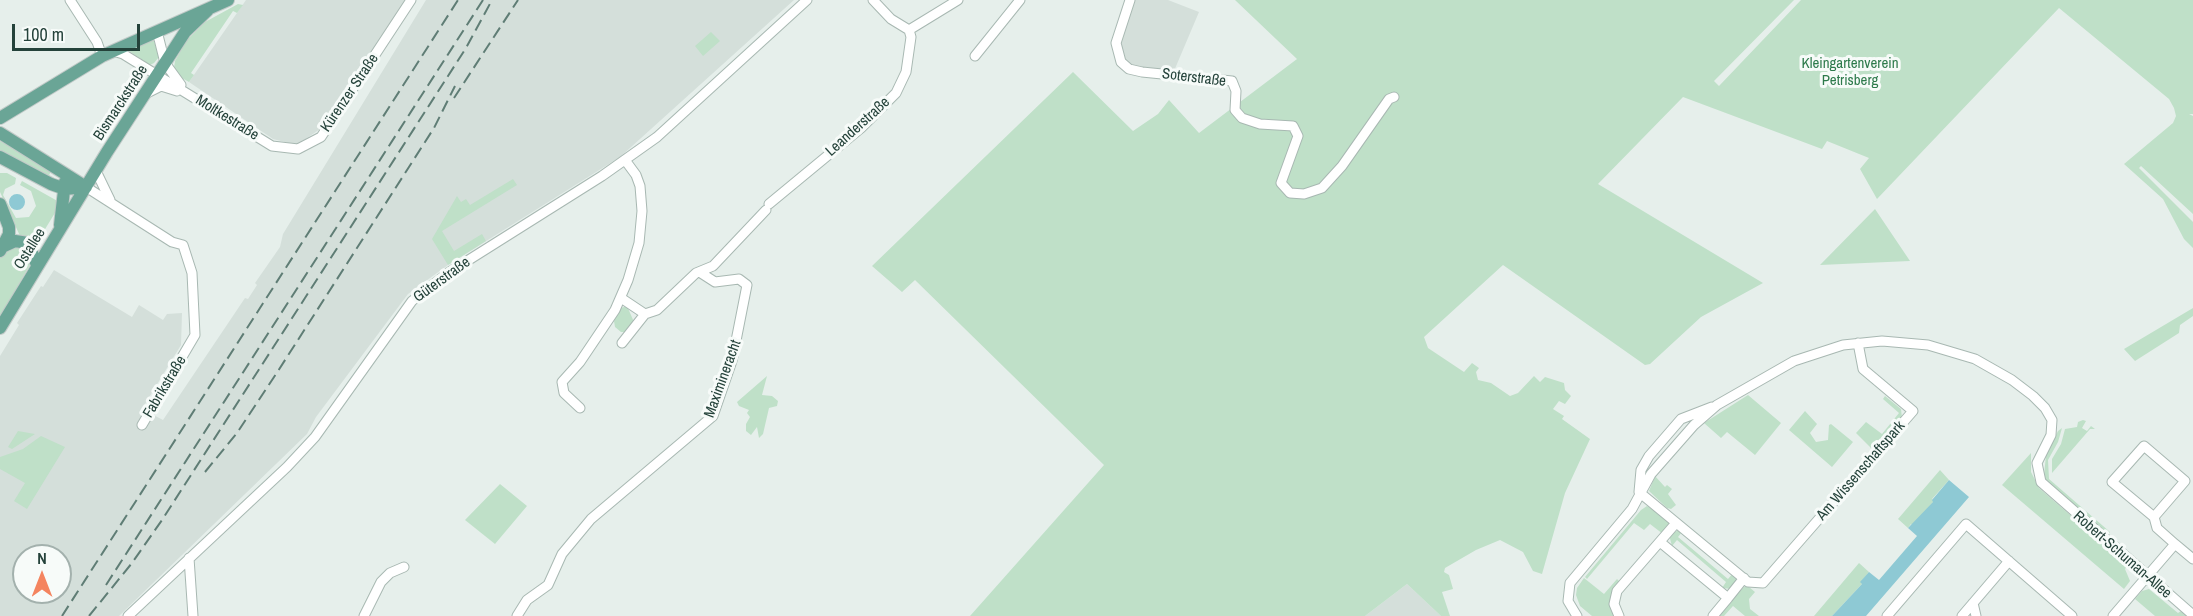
<!DOCTYPE html>
<meta charset="utf-8">
<style>
body{margin:0}
#map{position:relative;width:2193px;height:616px;overflow:hidden;background:#e6efeb;font-family:"Archivo Narrow",sans-serif}
canvas{display:block}
.north{position:absolute;left:12px;top:544px;width:60px;height:60px;box-sizing:border-box;background:#f7fbf9;border:2px solid #a3b1ad;border-radius:50%;rotate:0deg;font-size:16px;font-weight:700;line-height:24px;text-align:center;color:#24423a}
.north::after{content:'';display:block;margin:auto;width:21px;height:27px;background:#f4845f;clip-path:polygon(50% 0,100% 100%,50% 72%,0 100%)}
.scale{position:absolute;left:12px;top:24px;width:128px;height:27px;box-sizing:border-box;border:3px solid #24423a;border-top:0;padding-left:8px;font-size:18px;line-height:21px;white-space:nowrap;color:#24423a;-webkit-text-stroke:4px #f7fbf9;paint-order:stroke}
</style>
<div id="map">
<canvas width="2193" height="616"></canvas>
<div class="north">N</div>
<div class="scale">100 m</div>
</div>
<script>
const g = document.querySelector('canvas').getContext('2d');
g.lineJoin = 'round';
function paint(path, color) {
  g.fillStyle = color;
  g.fill(path, 'evenodd');
}
function toPath(rows) {
  const path = new Path2D();
  for (const r of rows) {
    if (r.length === 3) {
      path.moveTo(r[0] + r[2], r[1]);
      path.arc(r[0], r[1], r[2], 0, 2 * Math.PI);
      continue;
    }
    path.moveTo(r[0], r[1]);
    for (let i = 2; i < r.length; i += 2) path.lineTo(r[i], r[i + 1]);
  }
  return path;
}
function trace(path, color, width, dash) {
  g.strokeStyle = color;
  g.lineWidth = width;
  g.lineCap = dash ? 'butt' : 'round';
  g.setLineDash(dash || []);
  g.stroke(path);
}
function drawText(font, color, halo, rows, align = 'center') {
  g.font = font + ' "Archivo Narrow",sans-serif';
  g.lineWidth = 6;
  g.setLineDash([]);
  g.textBaseline = 'middle';
  g.strokeStyle = halo;
  g.fillStyle = color;
  for (const [text, x, y, turn = 0] of rows) {
    g.save();
    g.translate(x, y);
    g.rotate((+turn || 0) * Math.PI / 180);
    g.textAlign = isNaN(turn) ? turn : align;
    if (halo) g.strokeText(text, 0, 0);
    g.fillText(text, 0, 0);
    g.restore();
  }
}
paint(toPath([
 [246,0,407,0,320,129,297,145,273,139,189,82],
 [426,0,794,0,620,157,448,265,408,294,316,417,307,434,119,616,0,616,0,356,19,325,17,323,41,286,43,287,54,270,132,317,139,305,163,320,167,314,182,313,181,345,142,409,163,420,245,298,248,299,257,285,255,283,280,247,283,234],
 [24,556,60,556,60,592,24,592],
 [1134,0,1168,0,1199,12,1174,71,1133,66,1124,59,1121,45],
 [1407,584,1441,616,1365,616]
]), '#d4dfda');
paint(toPath([
 [1235,0,1794,0,1714,81,1719,86,1801,0,2193,0,2193,114,2189,114,2193,116,2193,214,2141,166,2139,168,2193,222,2193,248,2184,239,2163,199,2124,164,2173,123,2176,116,2174,108,2169,99,2059,8,1877,199,1860,169,1869,158,1827,141,1822,149,1683,97,1598,184,1763,283,1701,317,1650,364,1645,365,1503,265,1424,337,1428,348,1464,372,1472,363,1479,368,1476,372,1478,380,1491,383,1510,396,1518,393,1534,376,1540,382,1545,377,1564,383,1565,390,1571,396,1565,404,1559,401,1553,409,1564,416,1562,419,1590,439,1565,493,1542,574,1533,571,1523,552,1500,540,1476,550,1445,568,1444,572,1449,575,1453,589,1442,592,1450,616,1441,616,1407,584,1365,616,970,616,1104,465,915,280,902,292,872,266,1073,72,1133,131,1158,114,1169,100,1199,133,1297,59],
 [238,4,243,5,237,13,233,11,191,73,194,75,189,82,180,77,174,68,175,61,186,41,205,22],
 [711,32,720,41,703,56,695,46],
 [153,38,159,57,154,63,150,65,126,49],
 [0,141,51,171,47,180,0,154],
 [0,173,7,173,16,178,15,184,5,189,3,195,16,218,29,217,36,206,31,191,20,185,22,181,61,203,36,244,20,236,0,192],
 [513,179,517,185,442,231,454,251,482,234,486,241,448,265,432,239,457,196,461,202,466,199,470,205],
 [1875,209,1910,261,1820,265],
 [15,245,26,249,31,263,0,317,0,258,4,252],
 [627,306,634,322,625,332,621,332,615,327,614,321,621,308],
 [2193,308,2193,316,2180,325,2179,333,2135,361,2124,349],
 [767,376,762,395,772,396,778,401,777,406,769,408,763,434,759,438,757,427,751,435,746,431,746,424,750,417,747,413,749,410,739,406,737,402],
 [1748,395,1781,423,1755,455,1727,432,1721,438,1704,423],
 [1885,396,1901,409,1902,418,1874,451,1856,433,1866,422,1882,434,1899,413,1883,399],
 [1805,411,1817,424,1810,433,1816,442,1828,440,1829,425,1831,424,1853,442,1832,467,1789,430],
 [2083,420,2086,421,2082,428,2087,431,2091,426,2095,429,2090,429,2052,473,2052,459,2061,444,2065,429,2077,427,2078,422],
 [2062,428,2058,442,2048,460,2049,479,2110,532,2107,536,2047,484,2044,476,2046,455,2058,431],
 [18,431,35,434,12,449,8,447],
 [41,436,65,447,27,509,14,501,25,483,0,469,0,457,23,449],
 [2031,453,2031,472,2039,488,2128,565,2125,569,2130,581,2124,589,2002,485],
 [1940,470,1949,480,1932,499,1934,501,1913,526,1911,524,1908,528,1898,519],
 [1655,476,1665,487,1667,485,1672,489,1668,494,1676,505,1671,509,1667,508,1649,491],
 [500,484,527,506,495,544,465,520],
 [1647,506,1669,520,1668,528,1663,534,1650,524,1644,530,1634,523,1587,579,1585,577,1641,510],
 [1679,530,1682,532,1678,537,1728,579,1733,573,1737,580,1732,589,1722,588,1726,582,1677,540,1672,546,1669,535],
 [1859,563,1869,572,1861,582,1862,584,1832,616,1814,616],
 [1584,578,1604,594,1617,579,1621,583,1615,616,1592,616,1580,606,1576,595,1577,588],
 [1744,587,1749,587,1755,592,1749,599,1750,609,1759,616,1745,616,1733,606,1724,616,1717,616],
 [2149,589,2178,613,2181,611,2187,616,2155,616,2135,599,2142,591]
]), '#bfe0c8');
paint(toPath([
 [17,202,8],
 [1949,480,1969,497,1866,616,1832,616,1862,584,1860,582,1869,572,1879,580,1917,536,1908,528,1933,502,1932,500]
]), '#8ec9d4');
const minor = toPath([
 [70,0,97,42,102,56],
 [873,0,891,19,909,30,958,0],
 [1130,0,1116,43,1121,62,1129,69,1142,72,1232,81,1236,91,1235,110,1242,118,1260,124,1293,126,1298,136,1281,183,1290,193,1304,194,1322,188,1342,166,1389,99,1394,97],
 [157,31,165,63,181,85],
 [113,51,123,54,272,146,298,149,321,137,411,0],
 [975,56,1020,0],
 [145,94,161,86,177,91],
 [96,171,110,200],
 [86,187,172,242,183,245,192,273,195,335,142,425],
 [769,204,861,128,896,93,906,72,911,37,909,30],
 [621,298,645,314,622,343],
 [645,314,657,310,696,273,713,266,766,210],
 [580,408,564,393,562,382,580,362,615,310,628,280,639,243,642,211,640,186,636,175,625,160],
 [1639,492,1748,582,1763,583,1913,411,1863,369,1858,343],
 [1639,492,1641,470,1649,456,1681,419,1712,407],
 [1660,542,1728,598,1713,616],
 [2175,544,2193,559],
 [189,558,193,616],
 [1728,598,1744,578],
 [1973,603,1976,616],
 [128,616,287,467,315,437,412,301,448,273,602,176,657,137,807,0],
 [364,616,381,582,390,573,404,567],
 [517,616,527,600,548,585,562,554,591,519,713,416,732,361,747,285,739,279,715,282,701,273],
 [1577,616,1568,601,1570,583,1632,509,1651,474,1694,425,1717,405,1794,361,1843,345,1882,341,1928,345,1975,359,2012,380,2033,396,2045,408,2052,420,2051,435,2037,463,2041,482,2193,615],
 [1619,616,1614,604,1617,591,1676,523],
 [1887,616,1966,524,2072,616],
 [1962,616,2009,561],
 [2113,616,2175,544,2157,528,2154,517,2112,482,2144,446,2185,481,2154,517]
]);
const major = toPath([
 [0,118,102,56,228,0],
 [0,133,86,187],
 [0,157,51,184,65,189,86,187],
 [0,204,9,227,9,234,0,251],
 [60,225,65,182],
 [2,247,15,241,28,243,37,265],
 [0,328,107,152,185,32,207,11]
]);
trace(minor, '#a8b8b2', 11);
trace(major, '#c2cac8', 14);
trace(minor, '#fff', 9);
trace(major, '#6aa596', 12);
trace(toPath([
 [454,98,518,0],
 [205,472,237,433,278,371,434,128,455,86],
 [106,585,483,0],
 [62,616,458,0],
 [89,616,132,563,162,520,466,48,492,0]
]), '#5f7d75', 2, [12, 6]);
drawText('15px', '#2d7a4b', '#f7fbf9', [
 ["Kleingartenverein",1850,64],
 ["Petrisberg",1850,81]
]);
drawText('15px', '#24423a', '#f7fbf9', [
 ["Soterstraße",1194,78,7],
 ["Kürenzer Straße",350,93,-56],
 ["Bismarckstraße",121,103,-57],
 ["Moltkestraße",227,118,32],
 ["Leanderstraße",858,127,-42],
 ["Ostallee",30,249,-58],
 ["Güterstraße",442,280,-36],
 ["Maximineracht",723,379,-70],
 ["Fabrikstraße",165,387,-59],
 ["Am Wissenschaftspark",1861,471,-49],
 ["Robert-Schuman-Allee",2122,555,41]
]);
</script>
